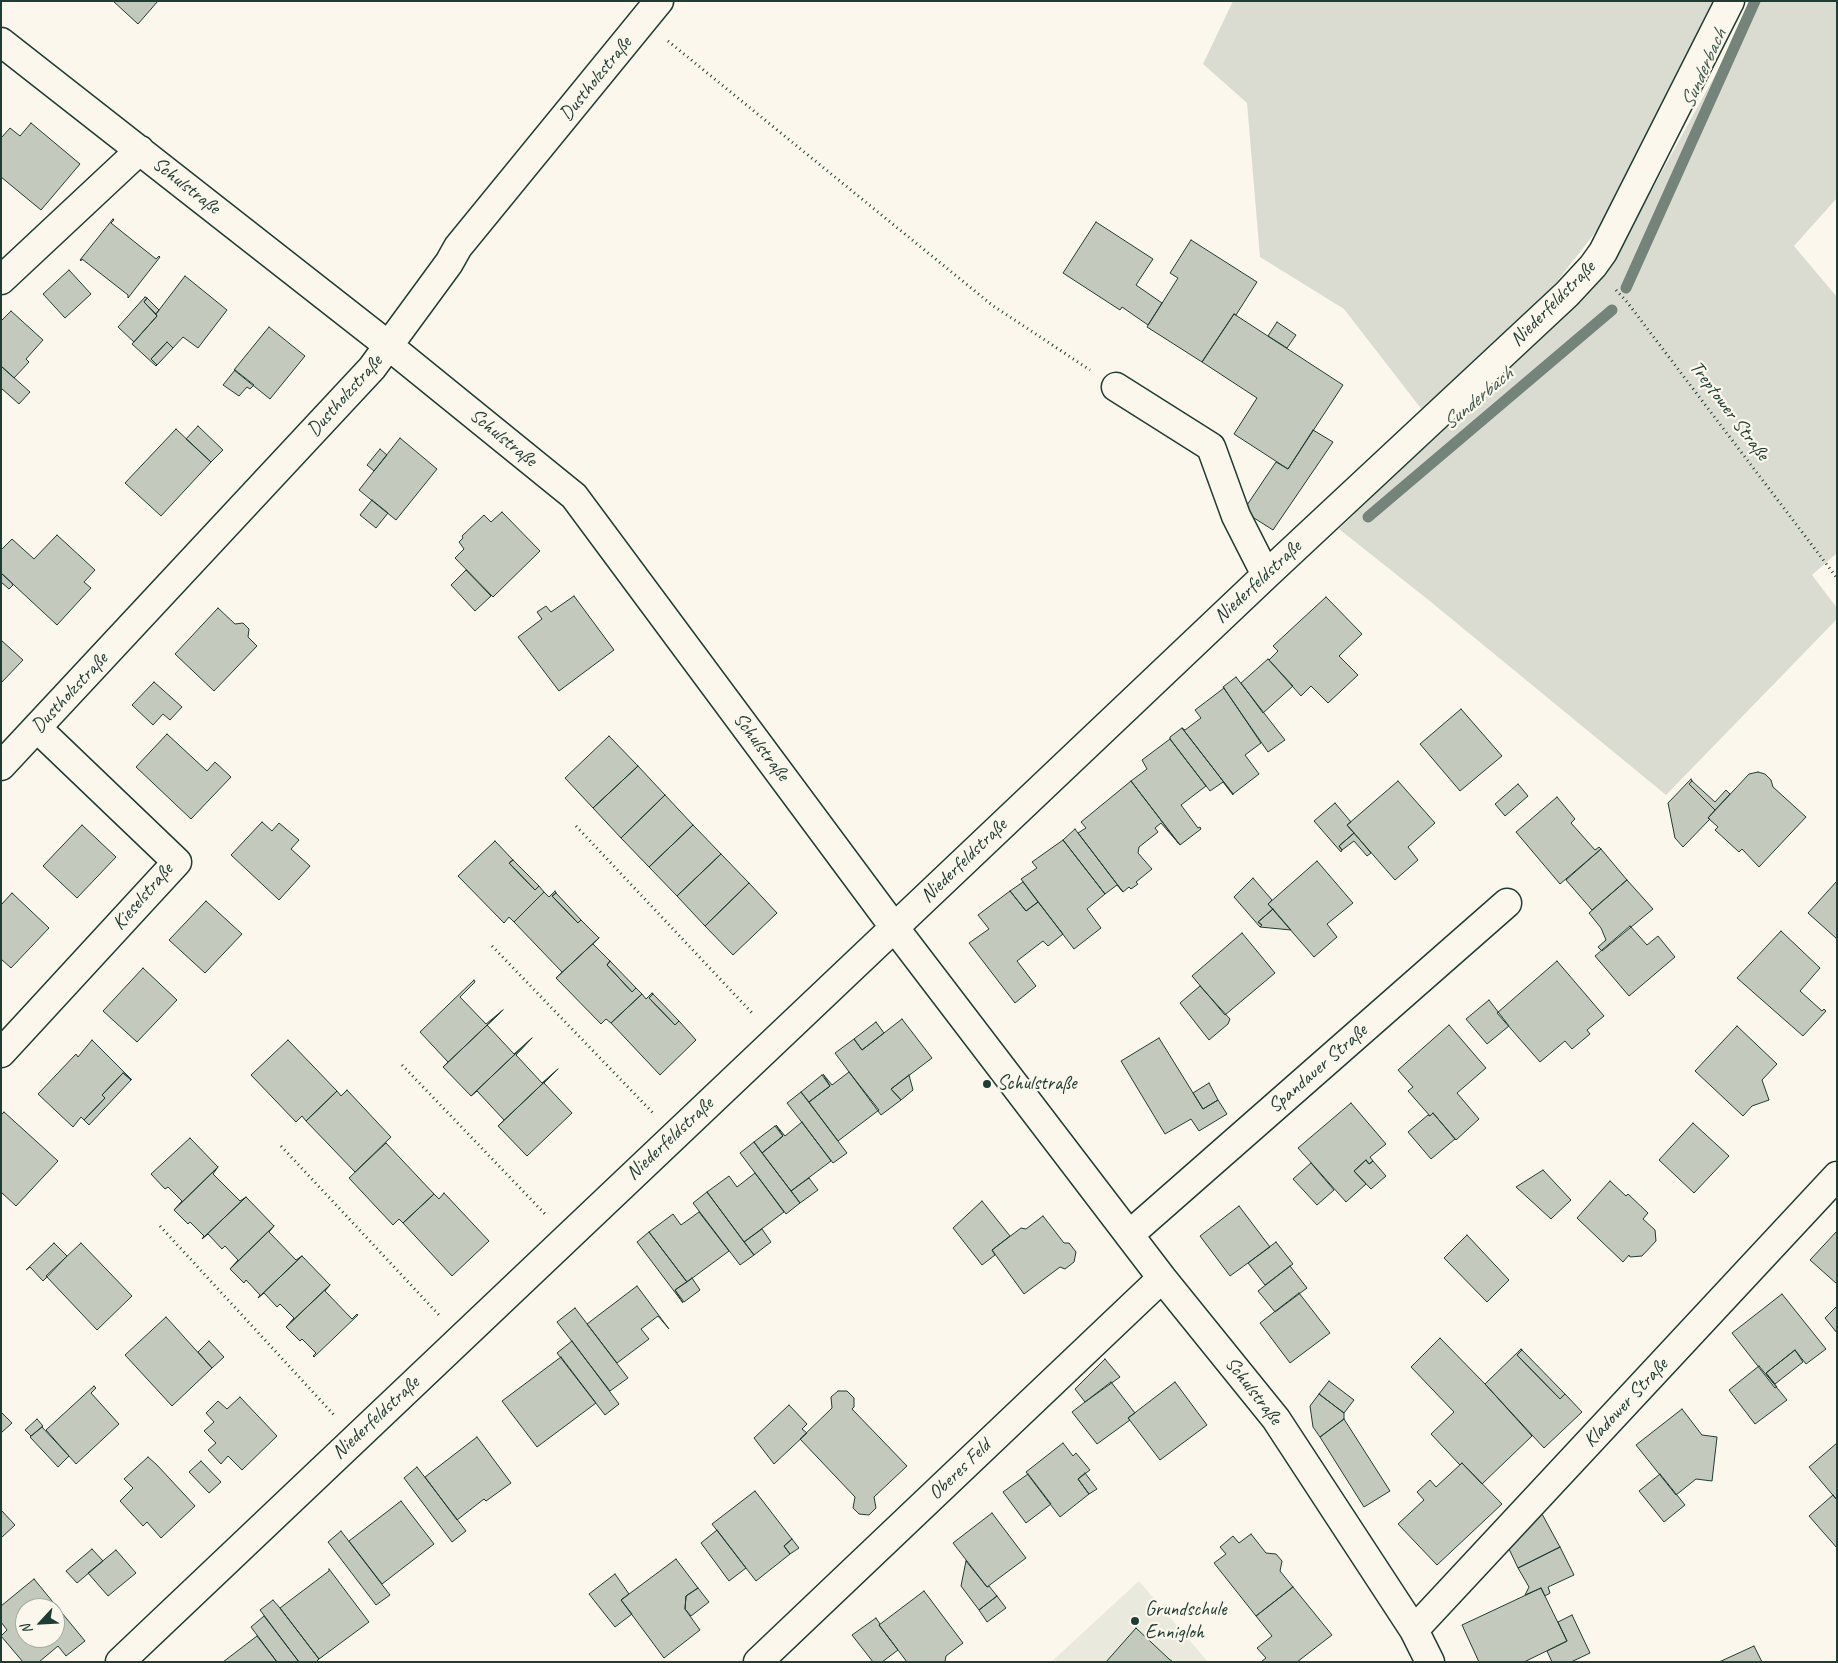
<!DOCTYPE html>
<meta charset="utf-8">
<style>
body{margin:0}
#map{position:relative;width:1838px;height:1663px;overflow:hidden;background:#fbf7ec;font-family:Caveat,sans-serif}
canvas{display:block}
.frame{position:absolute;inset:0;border:2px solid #1f3d34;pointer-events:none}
.north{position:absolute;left:15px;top:1598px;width:50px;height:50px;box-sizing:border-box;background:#fbf7ec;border:1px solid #a3ada2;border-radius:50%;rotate:245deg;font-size:14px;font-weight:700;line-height:20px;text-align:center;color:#1f3d34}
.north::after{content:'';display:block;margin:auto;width:18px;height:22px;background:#1f3d34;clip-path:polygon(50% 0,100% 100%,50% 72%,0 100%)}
</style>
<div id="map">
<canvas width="1838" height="1663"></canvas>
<div class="frame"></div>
<div class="north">N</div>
</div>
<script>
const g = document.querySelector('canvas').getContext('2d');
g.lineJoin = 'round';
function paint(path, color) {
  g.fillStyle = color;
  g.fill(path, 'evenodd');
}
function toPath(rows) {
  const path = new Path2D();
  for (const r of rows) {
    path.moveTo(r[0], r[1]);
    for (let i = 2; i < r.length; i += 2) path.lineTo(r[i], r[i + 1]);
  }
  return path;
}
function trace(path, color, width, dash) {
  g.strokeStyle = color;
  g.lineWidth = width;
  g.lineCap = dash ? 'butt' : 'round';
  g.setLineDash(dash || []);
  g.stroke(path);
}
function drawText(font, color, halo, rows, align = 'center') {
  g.font = font + ' Caveat,sans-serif';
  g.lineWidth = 4.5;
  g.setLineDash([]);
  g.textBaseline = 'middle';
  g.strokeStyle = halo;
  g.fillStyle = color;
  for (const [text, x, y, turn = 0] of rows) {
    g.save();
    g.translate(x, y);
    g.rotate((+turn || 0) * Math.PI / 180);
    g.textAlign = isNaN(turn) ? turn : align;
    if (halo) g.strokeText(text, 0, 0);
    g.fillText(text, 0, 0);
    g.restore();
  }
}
paint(toPath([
 [1139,1581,1208,1662,1051,1662]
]), '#eae9de');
paint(toPath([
 [1233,1,1713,1,1612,211,1551,289,1426,415,1344,309,1260,257,1247,103,1203,64],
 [1756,1,1837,1,1837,198,1794,246,1837,297,1837,553,1812,575,1837,608,1837,619,1666,795,1431,602,1339,529,1585,291,1622,244]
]), '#dbdcd1');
trace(toPath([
 [1626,288,1755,1],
 [1368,517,1612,310]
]), '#74847b', 11);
const building = toPath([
 [113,1,158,1,138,24,113,1],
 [31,123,80,164,41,210,1,177,1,138,10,128,20,136,31,123],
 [113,219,114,220,111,223,156,259,159,256,160,257,128,298,128,295,82,259,81,261,80,260,113,219],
 [1096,222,1153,259,1136,285,1162,303,1148,325,1122,307,1120,310,1063,273,1096,222],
 [1191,240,1257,282,1236,315,1234,314,1202,362,1147,327,1178,278,1170,273,1191,240],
 [69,270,91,294,65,318,43,294,69,270],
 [185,276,227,310,198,348,183,337,173,348,167,342,151,359,157,365,156,366,132,344,157,316,156,314,185,276],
 [145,297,147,298,144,302,157,316,134,342,118,327,145,297],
 [147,298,159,310,156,314,144,302,147,298],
 [11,311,43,340,26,359,29,362,14,378,1,366,1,321,11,311],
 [1234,314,1343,385,1288,469,1234,434,1257,398,1202,362,1234,314],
 [1277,322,1296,335,1287,348,1268,336,1277,322],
 [269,327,305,356,270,399,234,370,269,327],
 [167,342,173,348,157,365,151,359,167,342],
 [1,366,30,392,19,404,1,388,1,366],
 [235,370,254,385,250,389,247,387,239,396,223,385,235,370],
 [198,426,223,450,211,462,186,439,198,426],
 [176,429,211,462,161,516,125,483,176,429],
 [1313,430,1333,442,1273,530,1243,511,1276,462,1288,469,1313,430],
 [400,438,437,469,396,520,359,490,400,438],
 [380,449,387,455,374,471,367,465,380,449],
 [372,500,388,513,376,528,360,515,372,500],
 [502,512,540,551,493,597,455,558,464,549,459,542,463,538,462,536,484,515,491,522,502,512],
 [57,535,95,570,84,582,91,588,57,625,1,573,1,550,12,539,34,559,57,535],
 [466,570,491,596,475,611,451,585,466,570],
 [1,573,12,583,13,585,9,589,1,582,1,573],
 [574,596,614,650,559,691,518,637,542,619,537,612,546,606,551,612,574,596],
 [1326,597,1362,634,1339,656,1358,675,1328,703,1311,686,1301,696,1269,660,1278,651,1273,646,1326,597],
 [218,608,235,624,243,623,249,629,248,637,257,646,214,691,175,654,218,608],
 [1,640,23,660,1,683,1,640],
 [1268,659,1293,686,1263,713,1241,683,1268,659],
 [1236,677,1285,740,1268,752,1223,687,1236,677],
 [154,682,182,707,170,720,163,714,153,725,132,705,154,682],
 [1224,688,1261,743,1245,755,1259,774,1233,794,1182,728,1185,730,1201,718,1195,710,1224,688],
 [1461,709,1502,756,1460,791,1420,744,1461,709],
 [1182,728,1233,794,1233,795,1223,782,1210,791,1170,739,1170,737,1182,728],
 [167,734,207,771,215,762,231,777,191,819,136,767,167,734],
 [609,736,638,766,593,808,565,778,609,736],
 [1170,739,1206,786,1181,805,1198,828,1200,827,1201,829,1180,845,1131,781,1147,769,1142,760,1170,739],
 [638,766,665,795,621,838,593,808,638,766],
 [1758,772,1765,774,1771,780,1773,787,1806,817,1759,867,1742,849,1739,852,1715,830,1718,827,1708,818,1749,774,1758,772],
 [1691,779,1692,781,1689,784,1715,810,1708,818,1710,819,1683,847,1675,838,1668,803,1691,779],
 [1131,781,1180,845,1161,823,1155,828,1158,832,1139,847,1138,853,1152,869,1136,882,1138,884,1131,889,1129,887,1123,892,1078,833,1086,828,1081,822,1131,781],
 [1398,781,1435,823,1408,847,1418,860,1395,880,1347,825,1398,781],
 [1692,781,1715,802,1726,790,1730,794,1715,810,1689,784,1692,781],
 [1518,784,1528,796,1505,816,1495,804,1518,784],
 [665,795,693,825,649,867,621,838,665,795],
 [1557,797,1575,819,1571,823,1595,850,1599,847,1601,849,1560,884,1516,832,1557,797],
 [1335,803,1351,822,1347,825,1354,833,1339,846,1342,850,1341,852,1314,821,1335,803],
 [262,822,272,831,279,823,299,840,291,849,310,866,279,900,231,855,262,822],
 [82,825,116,857,77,898,43,866,82,825],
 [693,825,721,854,677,896,649,867,693,825],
 [1075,829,1078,833,1123,892,1117,885,1105,894,1063,840,1075,829],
 [1354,833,1371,853,1367,856,1354,841,1342,850,1339,846,1354,833],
 [1063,840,1105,894,1087,909,1101,928,1074,949,1021,879,1037,868,1032,862,1063,840],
 [495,841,513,860,509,863,535,890,539,886,544,892,514,922,509,917,504,923,458,876,495,841],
 [1601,849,1627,880,1592,910,1566,880,1601,849],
 [721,854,749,883,705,926,677,896,721,854],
 [513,860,539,886,535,890,509,863,513,860],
 [1317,861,1353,903,1327,924,1337,937,1314,957,1268,904,1317,861],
 [1253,878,1272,900,1268,904,1273,909,1258,922,1262,925,1260,927,1234,897,1253,878],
 [1627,880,1653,909,1602,951,1598,947,1606,940,1601,928,1589,913,1627,880],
 [1837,881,1837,939,1808,913,1837,881],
 [1023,882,1038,902,1026,911,1010,891,1023,882],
 [749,883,777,913,733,955,705,926,749,883],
 [555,891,556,893,552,896,578,923,581,920,599,938,556,978,562,972,514,922,544,892,549,897,555,891],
 [1010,891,1026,911,1038,902,1063,934,1048,946,1043,941,1017,961,1036,986,1015,1003,969,943,989,929,978,915,1010,891],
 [12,893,49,928,11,968,1,959,1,905,12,893],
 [556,893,581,920,578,923,552,896,556,893],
 [206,901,242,934,205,973,169,940,206,901],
 [1273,909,1291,930,1260,927,1262,925,1258,922,1273,909],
 [1630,926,1647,945,1658,936,1675,957,1629,996,1595,956,1630,926],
 [1781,931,1820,968,1800,991,1822,1011,1824,1009,1826,1011,1803,1036,1737,978,1781,931],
 [1242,933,1275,973,1225,1015,1192,976,1242,933],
 [599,938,593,944,610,961,607,965,632,992,636,988,642,994,611,1023,606,1019,601,1024,556,978,599,938],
 [610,961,636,988,632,992,607,965,610,961],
 [1557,961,1604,1016,1587,1030,1590,1034,1572,1049,1565,1041,1540,1062,1497,1013,1557,961],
 [143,968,177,1000,137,1042,103,1011,143,968],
 [474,980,475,982,460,997,486,1024,503,1010,443,1067,448,1062,420,1032,474,980],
 [1200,986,1230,1019,1228,1024,1209,1040,1180,1003,1200,986],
 [652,993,653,994,649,998,675,1025,679,1021,696,1040,660,1075,611,1023,642,994,646,999,652,993],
 [653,994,679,1021,675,1025,649,998,653,994],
 [1489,1000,1509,1026,1487,1044,1466,1019,1489,1000],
 [503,1010,487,1025,514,1054,532,1038,471,1096,443,1067,503,1010],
 [902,1019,932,1058,891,1089,901,1100,881,1115,835,1053,854,1039,862,1050,902,1019],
 [876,1022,884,1033,862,1050,854,1039,876,1022],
 [1449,1025,1486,1068,1457,1093,1479,1119,1456,1140,1433,1113,1430,1116,1408,1091,1413,1087,1398,1070,1449,1025],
 [1737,1026,1777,1064,1762,1080,1769,1100,1752,1106,1743,1116,1695,1071,1737,1026],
 [532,1038,516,1055,542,1083,558,1069,498,1126,504,1120,477,1091,471,1096,532,1038],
 [1159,1038,1203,1109,1218,1100,1227,1114,1199,1131,1191,1119,1165,1134,1121,1061,1159,1038],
 [92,1040,132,1080,123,1073,102,1095,105,1098,84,1120,81,1117,73,1127,38,1094,76,1054,78,1057,92,1040],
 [288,1040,337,1091,306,1121,302,1116,296,1122,251,1075,288,1040],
 [558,1069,544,1083,572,1113,527,1156,498,1126,558,1069],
 [849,1072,879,1110,838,1141,809,1102,830,1086,823,1074,832,1085,849,1072],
 [123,1073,131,1080,89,1125,84,1120,105,1098,102,1095,123,1073],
 [822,1075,830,1086,809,1102,801,1092,822,1075],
 [909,1075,913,1090,901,1100,891,1089,909,1075],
 [1209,1083,1218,1100,1203,1109,1193,1093,1209,1083],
 [347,1090,391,1137,355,1172,306,1121,337,1091,341,1096,347,1090],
 [801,1092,847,1153,833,1163,787,1103,801,1092],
 [1351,1103,1386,1144,1370,1157,1373,1161,1369,1164,1366,1160,1354,1171,1366,1184,1346,1202,1298,1148,1351,1103],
 [4,1112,58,1161,16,1206,1,1192,1,1115,4,1112],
 [1433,1113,1455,1139,1431,1159,1408,1132,1428,1115,1430,1116,1433,1113],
 [802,1122,831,1161,791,1191,762,1153,783,1136,776,1125,785,1136,802,1122],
 [1693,1123,1729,1156,1694,1193,1659,1160,1693,1123],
 [775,1126,783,1136,762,1153,754,1142,775,1126],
 [190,1138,218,1167,174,1210,182,1201,168,1187,165,1189,151,1174,190,1138],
 [754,1142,800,1203,786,1214,740,1153,754,1142],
 [386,1143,434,1194,403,1223,399,1219,393,1225,349,1178,386,1143],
 [1366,1160,1369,1164,1373,1161,1386,1176,1371,1189,1354,1171,1366,1160],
 [1311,1163,1334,1190,1317,1205,1293,1179,1311,1163],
 [218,1167,213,1174,240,1201,246,1197,202,1239,204,1236,190,1222,188,1224,174,1210,218,1167],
 [1543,1170,1571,1200,1551,1219,1516,1187,1543,1170],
 [755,1173,784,1212,744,1242,707,1192,729,1176,737,1187,755,1173],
 [809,1178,818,1190,800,1203,791,1191,809,1178],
 [1610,1181,1626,1196,1628,1194,1648,1213,1643,1219,1655,1230,1656,1241,1642,1256,1630,1257,1629,1255,1623,1262,1577,1218,1610,1181],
 [707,1192,754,1255,740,1265,693,1203,707,1192],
 [444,1193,489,1241,452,1276,403,1223,434,1194,439,1199,444,1193],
 [246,1197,274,1226,230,1269,238,1260,225,1246,222,1249,208,1234,202,1239,246,1197],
 [982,1201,1010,1236,992,1250,995,1255,982,1265,953,1228,982,1201],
 [1239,1206,1270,1247,1230,1276,1200,1236,1239,1206],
 [699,1212,729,1251,687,1282,649,1232,673,1214,681,1225,699,1212],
 [1043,1216,1064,1243,1069,1243,1076,1252,1074,1262,1065,1269,1060,1267,1024,1294,992,1250,1021,1228,1026,1229,1043,1216],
 [274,1226,269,1232,296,1260,302,1256,258,1298,260,1295,246,1280,244,1283,230,1269,274,1226],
 [762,1229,771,1242,754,1255,744,1242,762,1229],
 [1837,1231,1837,1284,1810,1260,1837,1231],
 [649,1232,687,1282,675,1290,683,1303,637,1242,649,1232],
 [1467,1235,1509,1280,1487,1302,1444,1258,1467,1235],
 [1276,1242,1293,1264,1265,1285,1248,1263,1276,1242],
 [54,1243,67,1256,43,1281,30,1267,26,1270,54,1243],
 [81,1243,132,1296,97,1330,46,1276,81,1243],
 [302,1256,330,1285,286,1327,294,1318,280,1304,277,1307,264,1293,258,1298,302,1256],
 [1290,1266,1307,1288,1275,1312,1258,1291,1290,1266],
 [692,1278,700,1290,684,1302,675,1290,692,1278],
 [330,1285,325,1291,352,1319,357,1314,358,1315,314,1357,313,1356,316,1353,302,1339,300,1341,286,1327,330,1285],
 [637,1286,669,1329,658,1316,641,1329,649,1339,617,1363,587,1324,637,1286],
 [1299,1293,1330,1333,1290,1363,1260,1323,1299,1293],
 [1782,1294,1826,1349,1806,1364,1795,1350,1766,1373,1777,1387,1775,1388,1732,1333,1782,1294],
 [1837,1306,1837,1333,1825,1318,1837,1306],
 [575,1308,628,1378,610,1391,557,1322,575,1308],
 [166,1317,212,1368,172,1406,125,1355,166,1317],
 [1440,1338,1485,1384,1532,1436,1482,1484,1462,1463,1460,1465,1431,1434,1454,1412,1411,1367,1440,1338],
 [209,1341,224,1357,212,1368,198,1352,209,1341],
 [572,1341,619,1404,605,1415,557,1353,572,1341],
 [1521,1349,1522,1350,1517,1355,1560,1399,1565,1394,1582,1412,1544,1448,1485,1384,1521,1349],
 [1522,1350,1565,1394,1560,1399,1517,1355,1522,1350],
 [1795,1350,1803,1362,1775,1384,1766,1373,1795,1350],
 [561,1357,596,1403,537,1447,502,1401,561,1357],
 [1105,1359,1120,1377,1085,1402,1075,1389,1105,1359],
 [1759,1366,1787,1400,1755,1424,1729,1390,1759,1366],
 [1329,1381,1354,1400,1344,1413,1319,1394,1329,1381],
 [1111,1382,1135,1413,1128,1418,1130,1420,1097,1444,1072,1412,1111,1382],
 [1175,1382,1207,1425,1160,1460,1128,1418,1175,1382],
 [94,1386,96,1388,91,1393,119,1424,76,1464,46,1430,94,1386],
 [838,1391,847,1391,854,1398,854,1407,852,1409,907,1466,874,1497,876,1508,869,1515,859,1514,853,1508,855,1497,800,1439,832,1408,831,1397,838,1391],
 [1319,1394,1344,1413,1344,1419,1320,1437,1313,1427,1310,1406,1319,1394],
 [240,1397,277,1436,242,1470,228,1456,221,1464,208,1450,216,1443,204,1431,214,1422,206,1413,218,1401,227,1409,240,1397],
 [789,1405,807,1424,802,1429,807,1433,774,1464,754,1438,789,1405],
 [1682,1409,1702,1435,1717,1437,1712,1481,1696,1479,1676,1495,1636,1445,1682,1409],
 [1,1412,12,1423,1,1433,1,1412],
 [37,1419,43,1426,31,1436,25,1430,37,1419],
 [1344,1419,1390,1491,1364,1507,1320,1437,1344,1419],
 [42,1427,69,1456,58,1467,30,1437,42,1427],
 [477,1437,511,1483,486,1501,484,1499,457,1520,425,1477,477,1437],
 [1063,1443,1073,1456,1076,1453,1090,1470,1078,1479,1089,1494,1060,1517,1026,1472,1063,1443],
 [1837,1443,1837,1500,1809,1467,1837,1443],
 [148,1457,157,1465,195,1506,161,1538,147,1522,143,1526,120,1501,133,1488,124,1479,148,1457],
 [201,1461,221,1482,209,1493,189,1472,201,1461],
 [1462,1463,1502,1504,1437,1565,1398,1524,1424,1500,1417,1492,1430,1480,1436,1487,1462,1463],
 [417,1467,466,1531,452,1542,404,1478,417,1467],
 [1085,1473,1097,1489,1089,1494,1078,1479,1085,1473],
 [1028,1474,1051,1504,1026,1523,1003,1492,1028,1474],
 [1660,1474,1685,1505,1664,1522,1639,1491,1660,1474],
 [755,1491,792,1539,784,1546,790,1554,756,1581,712,1524,755,1491],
 [1833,1495,1837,1500,1837,1548,1809,1516,1833,1495],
 [401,1501,434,1544,382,1584,349,1541,401,1501],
 [1,1510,15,1525,1,1538,1,1510],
 [992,1513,1026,1558,987,1587,953,1543,992,1513],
 [1542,1514,1560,1547,1518,1568,1509,1549,1542,1514],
 [717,1530,746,1568,729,1581,701,1543,717,1530],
 [341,1531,390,1595,376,1605,328,1542,341,1531],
 [1251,1534,1266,1553,1276,1554,1282,1561,1280,1571,1293,1587,1256,1616,1214,1563,1226,1554,1220,1547,1233,1536,1239,1543,1251,1534],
 [792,1539,799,1548,790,1554,784,1546,792,1539],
 [1560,1547,1574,1575,1548,1587,1550,1593,1545,1596,1541,1588,1525,1595,1529,1587,1518,1568,1560,1547],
 [92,1549,103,1561,77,1583,66,1571,92,1549],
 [116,1550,136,1573,108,1596,88,1573,116,1550],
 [676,1559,698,1588,686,1596,685,1609,700,1630,664,1658,621,1600,676,1559],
 [966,1561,987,1587,989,1586,997,1596,979,1610,961,1586,966,1561],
 [329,1569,369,1622,319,1659,280,1608,329,1571,329,1569],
 [615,1574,629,1594,621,1600,632,1614,615,1627,589,1594,615,1574],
 [34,1579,85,1641,66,1656,58,1646,39,1662,23,1662,1,1636,7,1630,1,1622,1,1606,34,1579],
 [25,1608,55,1608,55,1638,25,1638,25,1608],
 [1293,1587,1332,1635,1297,1662,1261,1662,1266,1658,1257,1648,1272,1636,1256,1616,1293,1587],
 [698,1588,709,1602,691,1616,685,1609,686,1596,698,1588],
 [1541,1588,1567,1641,1524,1662,1479,1662,1462,1625,1541,1588],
 [924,1591,963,1643,946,1656,945,1662,907,1662,879,1625,924,1591],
 [997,1596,1006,1608,987,1622,979,1610,997,1596],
 [273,1600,280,1608,319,1659,316,1662,299,1662,260,1610,273,1600],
 [1572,1615,1590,1653,1571,1662,1552,1662,1547,1651,1567,1641,1558,1622,1572,1615],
 [264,1616,299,1662,277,1662,251,1627,264,1616],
 [876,1618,880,1624,879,1625,898,1650,882,1662,873,1662,852,1635,876,1618],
 [1136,1628,1169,1659,1173,1662,1106,1662,1136,1628],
 [257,1636,277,1662,223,1662,257,1636],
 [1754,1646,1762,1662,1719,1662,1754,1646]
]);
paint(building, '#c4c9be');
trace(building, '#1f3d34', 1);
const minor = toPath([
 [1,42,389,346,574,496,894,927,1162,1278,1276,1419,1414,1630,1430,1662],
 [1,280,140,150],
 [1116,387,1211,447,1236,516,1266,575],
 [1,766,372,368,449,263,458,247,659,1],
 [1,1053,177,862,37,728],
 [1129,1235,1507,903],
 [1414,1630,1837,1176],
 [120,1662,1266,575,1567,294,1593,266,1603,252,1730,1],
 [758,1662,1162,1278]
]);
trace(minor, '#1f3d34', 31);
trace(toPath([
 [668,41,992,305,1090,370],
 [1616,290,1627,302,1837,578],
 [576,826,754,1015],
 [492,946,653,1113],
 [402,1065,545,1214],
 [281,1146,439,1315],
 [160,1226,334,1415]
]), '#1f3d34', 3, [1, 4]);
trace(minor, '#fbf7ec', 28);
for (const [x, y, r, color] of [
 [987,1084,5,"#1f3d34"],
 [1135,1621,5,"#1f3d34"]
]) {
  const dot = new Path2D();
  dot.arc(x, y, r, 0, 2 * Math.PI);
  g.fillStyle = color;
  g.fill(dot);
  trace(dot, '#fbf7ec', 2);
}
drawText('20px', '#1f3d34', '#fbf7ec', [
 ["Dustholzstraße",596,79,-51],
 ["Schulstraße",186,186,38],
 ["Niederfeldstraße",1553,304,-45],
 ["Dustholzstraße",345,396,-48],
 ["Treptower Straße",1729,411,53],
 ["Schulstraße",503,438,39],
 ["Niederfeldstraße",1258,582,-43],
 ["Dustholzstraße",70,693,-47],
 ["Schulstraße",761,747,53],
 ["Niederfeldstraße",964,861,-44],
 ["Kieselstraße",143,897,-49],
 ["Spandauer Straße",1318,1069,-41],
 ["Niederfeldstraße",670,1139,-43],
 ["Schulstraße",1253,1391,52],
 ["Kladower Straße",1626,1403,-47],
 ["Niederfeldstraße",376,1418,-43],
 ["Oberes Feld",960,1470,-44]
]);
drawText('20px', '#1f3d34', '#fbf7ec', [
 ["Schulstraße",997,1084],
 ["Grundschule",1145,1610],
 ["Ennigloh",1145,1633]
], 'left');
drawText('italic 21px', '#425b52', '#fbf7ec', [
 ["Sunderbach",1704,69,-66],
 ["Sunderbach",1478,399,-40]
]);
</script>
